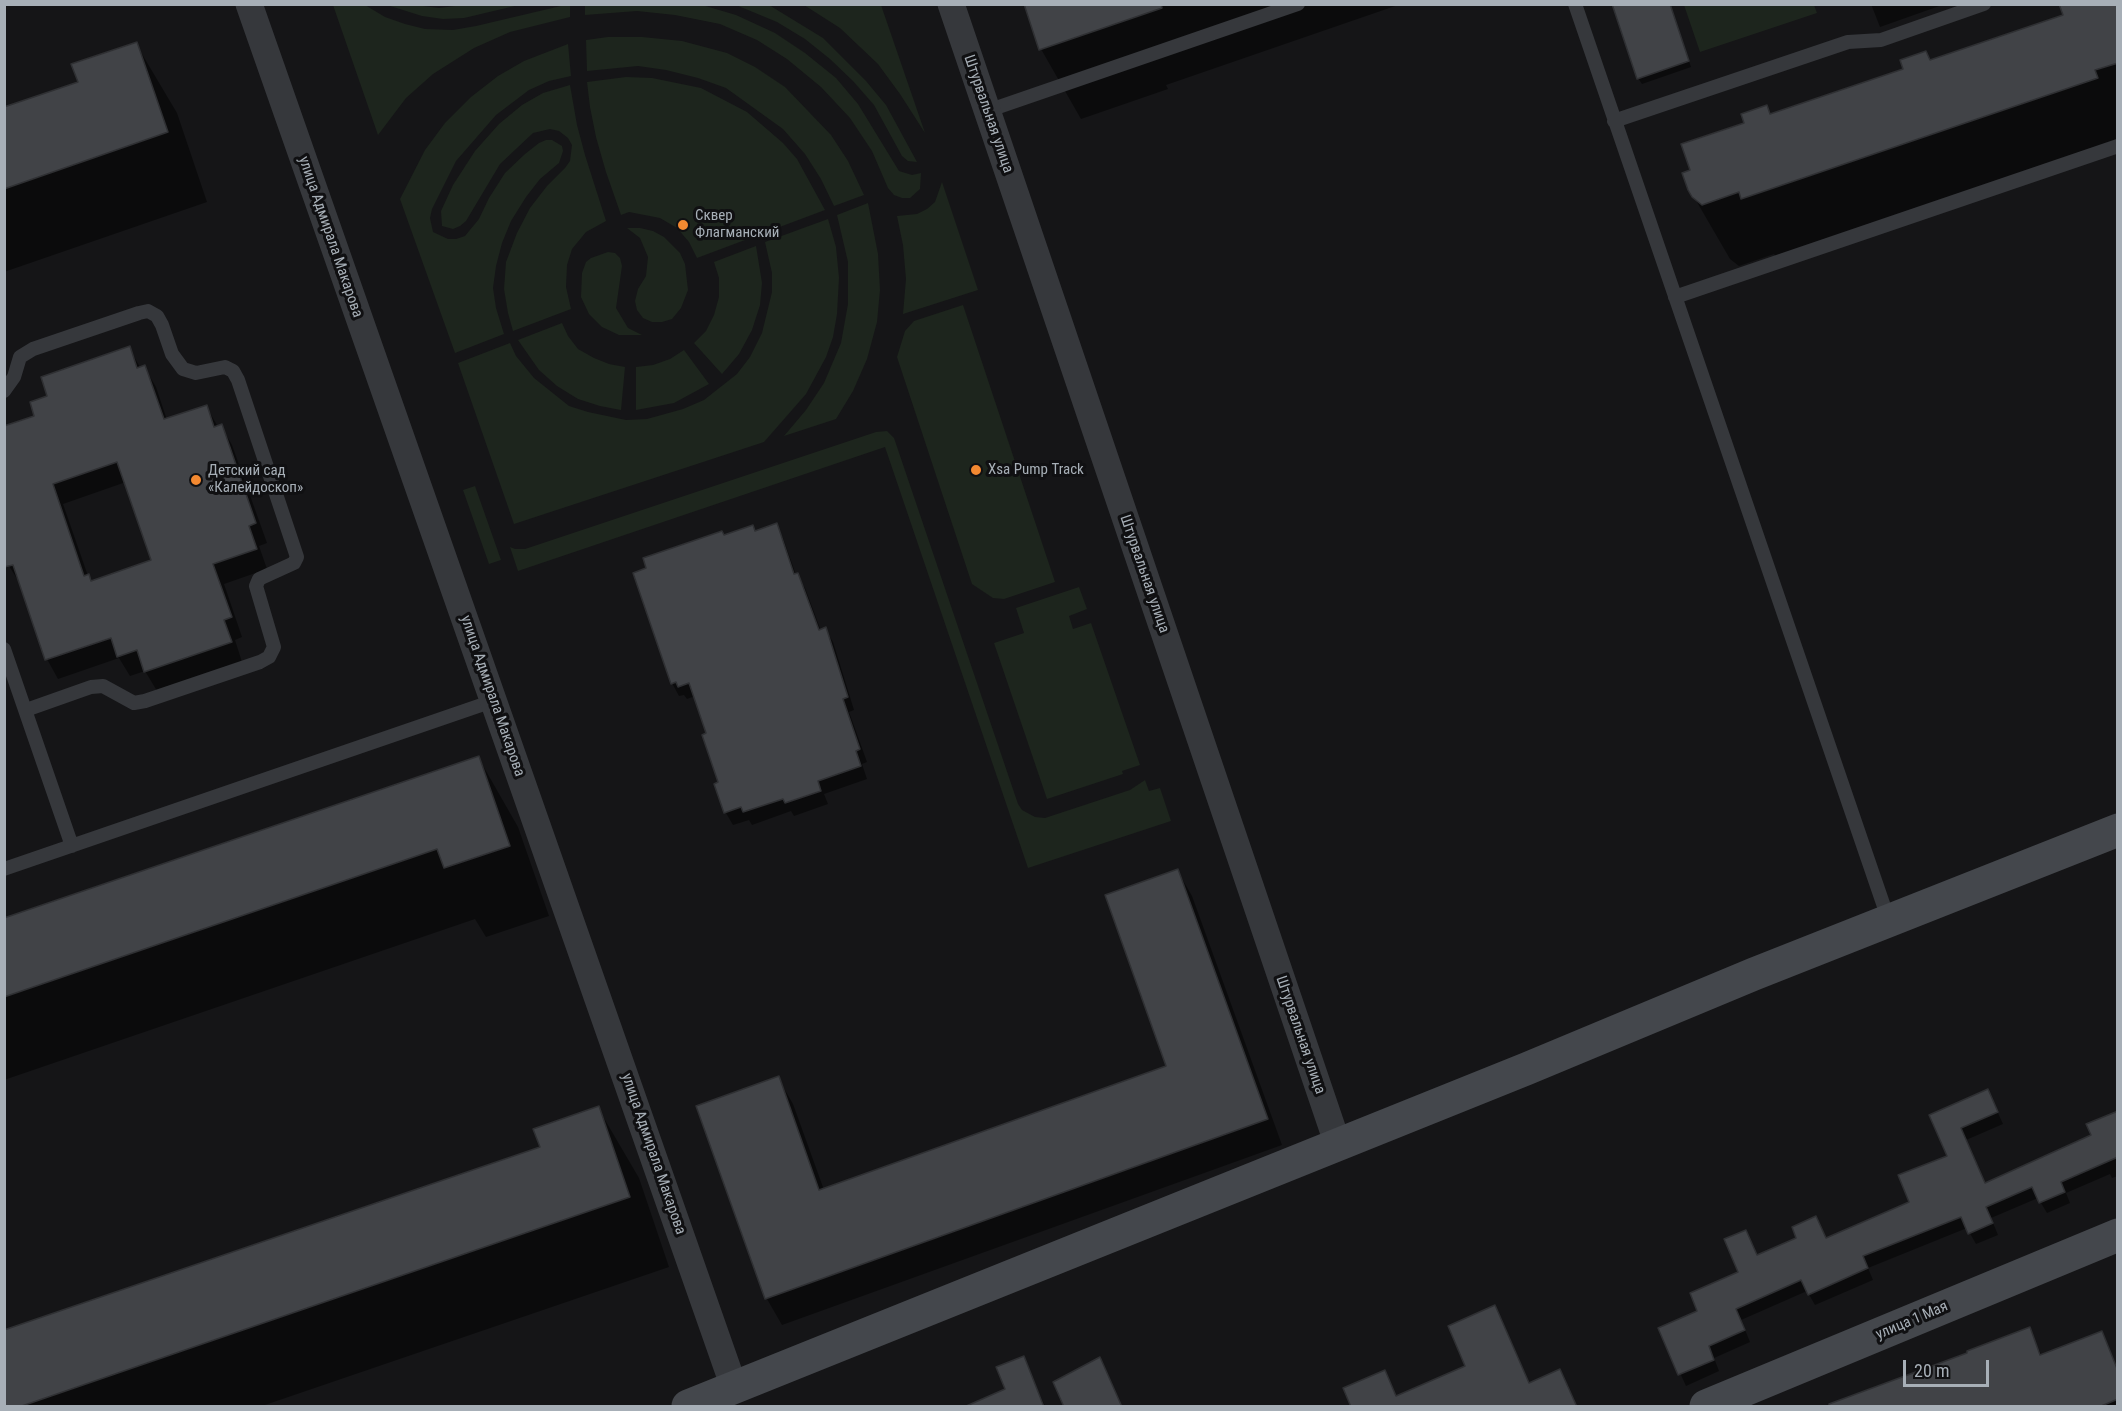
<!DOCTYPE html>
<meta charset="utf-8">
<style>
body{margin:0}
#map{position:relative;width:2122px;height:1411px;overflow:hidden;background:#151517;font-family:"Roboto Condensed",sans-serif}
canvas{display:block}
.frame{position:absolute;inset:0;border:6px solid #a7afb7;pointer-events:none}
.scale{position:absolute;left:1903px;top:1360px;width:86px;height:27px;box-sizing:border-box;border:3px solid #a7afb7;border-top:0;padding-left:8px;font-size:18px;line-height:21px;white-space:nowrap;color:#a7afb7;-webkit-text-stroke:4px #101012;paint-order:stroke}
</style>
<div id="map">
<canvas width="2122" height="1411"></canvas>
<div class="frame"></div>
<div class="scale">20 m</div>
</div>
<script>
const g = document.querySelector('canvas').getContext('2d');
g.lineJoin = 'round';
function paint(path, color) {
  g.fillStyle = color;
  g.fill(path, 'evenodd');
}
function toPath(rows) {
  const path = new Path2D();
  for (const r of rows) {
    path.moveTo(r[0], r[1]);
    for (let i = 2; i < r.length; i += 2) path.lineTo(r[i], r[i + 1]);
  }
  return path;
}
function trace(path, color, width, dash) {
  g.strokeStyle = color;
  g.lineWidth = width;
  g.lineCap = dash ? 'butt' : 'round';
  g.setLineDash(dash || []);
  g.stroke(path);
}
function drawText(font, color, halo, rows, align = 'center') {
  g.font = font + ' "Roboto Condensed",sans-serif';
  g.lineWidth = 6;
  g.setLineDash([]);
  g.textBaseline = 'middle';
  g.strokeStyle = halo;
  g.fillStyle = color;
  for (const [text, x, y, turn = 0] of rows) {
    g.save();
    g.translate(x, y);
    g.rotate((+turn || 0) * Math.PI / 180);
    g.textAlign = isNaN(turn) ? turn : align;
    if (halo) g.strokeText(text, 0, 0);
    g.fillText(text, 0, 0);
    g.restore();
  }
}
paint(toPath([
 [471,4,519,5,464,18,443,19,422,16,387,5,415,5,439,8],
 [333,5,365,5,385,17,405,24,425,29,453,30,476,26,565,5,570,5,570,17,510,32,474,48,433,74,406,98,378,135],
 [585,5,702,5,736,15,775,33,805,53,836,78,858,104,899,171,912,175,921,173,920,189,910,198,902,198,894,195,888,188,872,151,850,118,821,87,787,59,757,40,720,24,675,15,637,11,585,15],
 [736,5,769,5,823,38,866,81,886,105,917,162,908,161,902,156,874,105,853,81,830,59,805,39,777,22],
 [804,5,881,5,925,133,900,94,878,64,840,28],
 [1684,5,1814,5,1817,13,1700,52],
 [608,37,642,37,682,41,727,53,755,67,785,87,831,135,848,161,864,195,834,206,821,179,805,154,783,129,726,88,698,78,666,70,638,66,587,71,586,40],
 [568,44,571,76,549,81,529,90,496,115,456,161,432,209,430,218,433,232,448,239,456,239,465,236,479,219,489,198,505,173,525,154,539,143,546,140,552,140,562,146,563,151,559,163,540,179,526,197,511,221,502,243,496,266,493,288,496,308,504,334,455,353,400,199,425,150,445,123,471,97,498,76,524,61],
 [626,77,652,78,701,88,747,112,783,143,797,159,825,210,697,258,689,242,677,228,660,218,629,212,621,215,606,172,596,137,590,107,587,82],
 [570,85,577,125,585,155,606,221,586,232,572,249,567,265,566,287,571,309,513,331,508,313,504,289,506,262,517,233,530,208,547,186,565,168,570,161,572,145,568,138,559,131,550,129,533,133,500,164,466,221,460,226,453,229,442,226,441,211,453,185,475,151,499,124,522,105,543,93],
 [942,182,978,290,903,314,906,279,903,245,897,216,917,214,927,209,935,202],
 [868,203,878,254,880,290,877,322,867,359,853,391,836,419,784,436,806,410,824,383,841,343,848,304,848,262,837,215],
 [828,219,836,247,839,278,837,314,833,337,826,357,806,394,764,442,514,524,458,363,510,343,516,356,534,378,569,406,588,412,626,420,647,419,683,409,704,400,737,374,750,357,762,333,772,292,772,273,765,242],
 [627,228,640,228,653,231,664,237,680,253,685,264,688,290,681,308,672,319,662,322,652,322,643,318,637,310,635,301,638,289,646,276,648,257,640,238],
 [756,246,762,283,760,305,752,330,739,354,722,374,694,343,706,331,714,315,719,297,719,278,714,262],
 [608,252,615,253,620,258,622,266,616,308,628,328,642,335,619,335,602,327,589,314,581,297,582,273,586,262,591,258],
 [963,305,1055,582,1004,599,993,598,972,584,897,357,905,331,914,321],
 [562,323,568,336,578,349,594,358,609,364,625,367,621,410,600,406,578,399,557,386,539,370,518,340],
 [684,350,709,384,674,403,636,410,636,367,653,365,670,359],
 [887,431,894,438,1018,804,1022,810,1035,817,1045,818,1130,790,1145,780,1149,791,1160,788,1171,821,1028,868,885,447,518,571,510,547,515,549,525,549,876,432],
 [475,486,501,560,489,564,463,490],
 [1079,587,1087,609,1069,616,1073,629,1091,623,1140,765,1122,771,1123,774,1047,799,994,643,1024,633,1016,608]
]), '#1d251d');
paint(toPath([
 [1025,4,1401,4,1166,85,1168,89,1081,119,1041,49],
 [1670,4,1691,67,1642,84,1638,78],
 [1871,4,1945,4,1880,27],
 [2118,4,2118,145,1778,260,1774,254,1739,266,1730,259,1690,190,1692,171,1767,107,1771,115,1931,61],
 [136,44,177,113,207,202,4,272,4,109,80,83],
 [129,348,141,369,144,367,156,387,167,420,206,406,218,427,221,426,232,445,267,543,259,546,267,569,224,584,242,637,235,640,242,662,157,691,145,671,130,676,119,658,58,679,47,659,21,585,9,566,36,417,49,397],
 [126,482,153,561,92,582,88,576,63,504],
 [776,525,783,538,796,575,805,588,821,631,825,629,833,642,854,710,849,712,867,762,862,764,867,779,824,794,828,804,794,816,791,811,752,825,749,820,733,825,726,813,716,785,720,783,708,734,695,696,687,699,684,695,679,696,672,683,724,537,753,527,756,532],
 [478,757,518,827,549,916,486,937,475,919,4,1080,4,920],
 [1177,870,1192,896,1282,1145,782,1325,767,1299,698,1107,778,1078,793,1104,824,1190,1168,1066],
 [1988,1091,2003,1124,1966,1140,1985,1184,2093,1136,2118,1116,2118,1176,2112,1178,2110,1174,2066,1193,2070,1203,2047,1213,2038,1198,1991,1218,1998,1235,1976,1244,1967,1228,1868,1268,1873,1280,1815,1305,1807,1291,1741,1320,1750,1342,1714,1358,1719,1371,1686,1386,1660,1329,1699,1312,1740,1273,1745,1232,1758,1257,1798,1239,1816,1218,1826,1239,1911,1203,1949,1157,1931,1115],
 [598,1108,639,1178,669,1267,262,1406,4,1406,542,1148],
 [2029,1329,2042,1356,2101,1333,2118,1369,2118,1406,1829,1406,1969,1354],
 [1023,1358,1045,1406,966,1406,1007,1390]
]), '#0007');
const building = toPath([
 [1024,4,1161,4,1162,8,1039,50,1024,4],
 [1612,4,1670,4,1689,61,1637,79,1612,4],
 [2059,4,2118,4,2118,63,2095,70,2098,78,1741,199,1739,192,1702,205,1692,197,1688,190,1682,173,1690,170,1681,144,1744,123,1741,114,1767,105,1770,114,1903,69,1900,60,1926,51,1930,60,2063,15,2059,4],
 [137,42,168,132,4,189,4,107,78,82,71,64,137,42],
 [130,346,137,368,145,365,164,419,207,405,214,427,222,424,256,523,249,526,257,549,213,564,232,617,224,620,232,642,144,672,137,650,117,657,111,638,45,660,13,565,4,567,4,426,34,416,30,402,47,396,41,377,130,346],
 [117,462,151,560,91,581,89,574,84,576,53,484,117,462],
 [777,523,794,574,798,573,819,630,826,627,848,697,843,699,860,749,856,751,861,766,818,781,821,791,785,803,783,799,743,812,741,807,724,813,714,784,718,782,702,735,706,733,689,683,678,687,676,682,671,684,633,573,646,568,643,558,722,531,724,535,753,525,755,531,777,523],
 [479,756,510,846,444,868,437,849,4,997,4,918,479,756],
 [1178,869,1268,1119,765,1299,696,1106,779,1076,819,1190,1166,1066,1105,895,1178,869],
 [1988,1089,1998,1112,1961,1128,1985,1183,2091,1135,2086,1124,2118,1111,2118,1157,2061,1182,2065,1192,2039,1203,2032,1187,1986,1207,1993,1223,1968,1234,1961,1217,1863,1256,1868,1268,1808,1295,1801,1280,1736,1309,1745,1330,1709,1346,1714,1360,1678,1375,1658,1328,1697,1311,1690,1293,1738,1272,1724,1239,1746,1230,1757,1255,1796,1238,1792,1227,1816,1216,1826,1238,1909,1202,1898,1175,1947,1156,1929,1115,1988,1089],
 [599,1106,630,1197,19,1407,4,1407,4,1330,540,1147,533,1129,599,1106],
 [1495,1305,1529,1383,1560,1369,1577,1407,1351,1407,1343,1388,1385,1370,1396,1396,1465,1366,1448,1326,1495,1305],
 [2030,1327,2040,1355,2102,1331,2118,1371,2118,1399,2099,1407,1829,1407,1829,1404,1967,1353,1967,1351,2030,1327],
 [1024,1356,1044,1407,964,1407,1005,1389,996,1367,1024,1356],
 [1100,1357,1122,1407,1064,1407,1053,1382,1100,1357]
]);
paint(building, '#414347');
trace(building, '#2f3033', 1.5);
trace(toPath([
 [1575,4,1889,921],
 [987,111,1298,4],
 [1614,121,1848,42,1881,40,1984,4],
 [1675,297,2118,146],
 [4,391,14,377,20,357,33,349,139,313,148,311,157,316,162,325,172,354,183,369,196,373,225,367,233,371,238,380,297,557,294,563,259,579,256,586,274,647,269,657,260,662,145,701,134,703,103,686,91,687,26,710],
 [4,649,72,846],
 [4,869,493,701]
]), '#36383c', 14);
trace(toPath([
 [249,4,734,1387],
 [951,4,1338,1145]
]), '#36383c', 27);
trace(toPath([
 [688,1406,1526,1069,1754,974,2118,830],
 [1706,1406,2118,1235]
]), '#44474c', 33);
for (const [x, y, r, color] of [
 [683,225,6,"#f38931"],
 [976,470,6,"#f38931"],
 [196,480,6,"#f38931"]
]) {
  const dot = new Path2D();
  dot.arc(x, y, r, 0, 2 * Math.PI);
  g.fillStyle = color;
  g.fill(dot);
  trace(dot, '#101012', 2);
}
drawText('15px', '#a7afb7', '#101012', [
 ["Штурвальная улица",988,114,71],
 ["улица Адмирала Макарова",330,237,71],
 ["Штурвальная улица",1144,574,71],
 ["улица Адмирала Макарова",492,696,71],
 ["Штурвальная улица",1300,1035,71],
 ["улица Адмирала Макарова",653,1154,71],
 ["улица 1 Мая",1912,1321,-23]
]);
drawText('15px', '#a7afb7', '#101012', [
 ["Сквер",695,216],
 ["Флагманский",695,233],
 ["Xsa Pump Track",988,470],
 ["Детский сад",208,471],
 ["«Калейдоскоп»",208,488]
], 'left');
</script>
